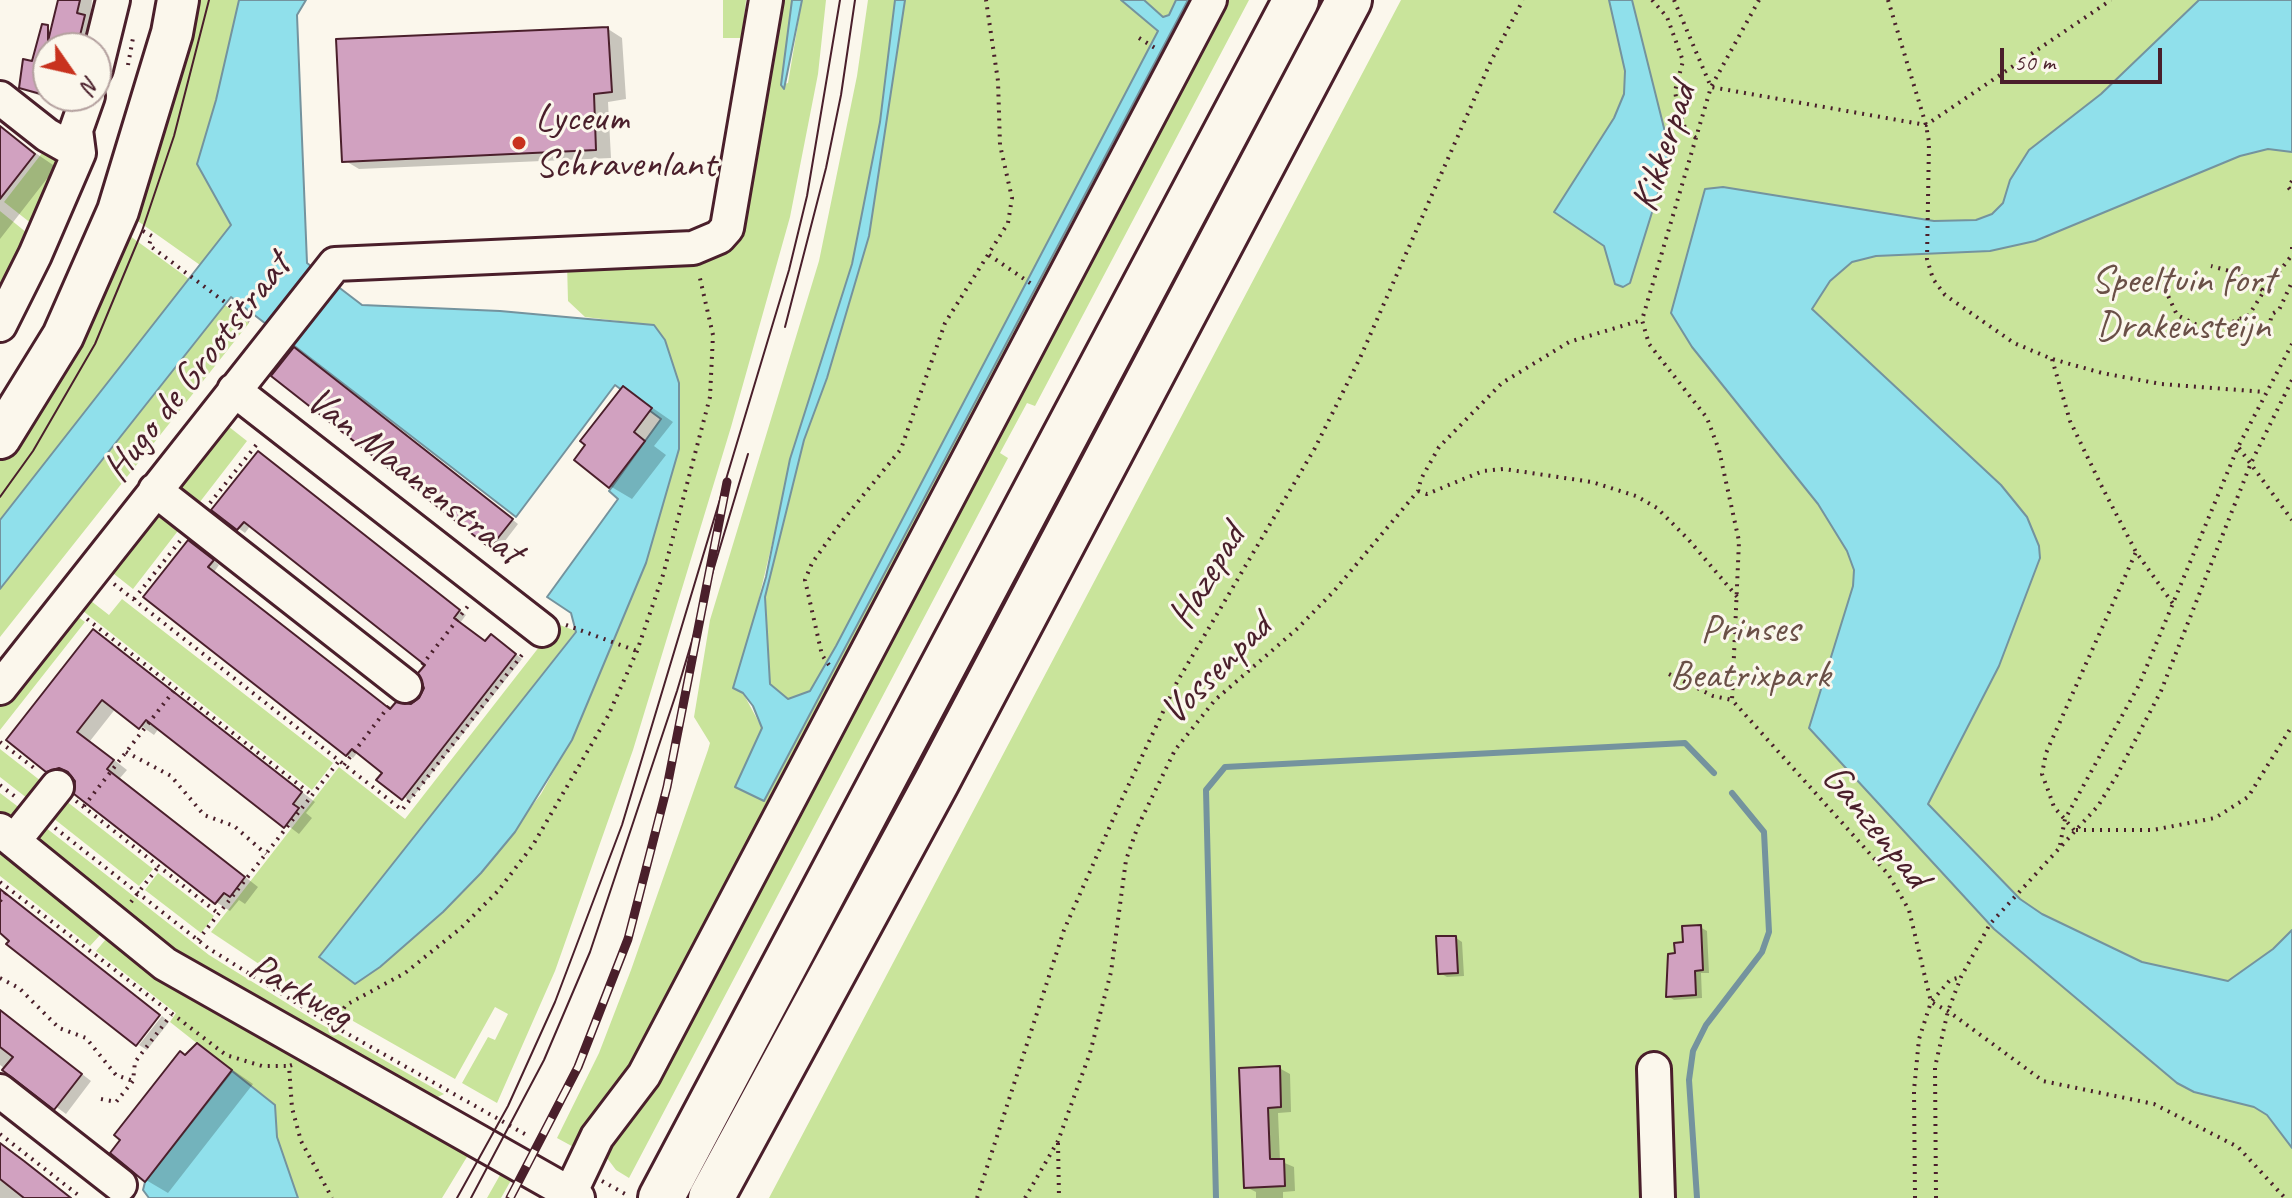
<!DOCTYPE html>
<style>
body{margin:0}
#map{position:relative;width:2292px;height:1198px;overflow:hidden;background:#fbf7ec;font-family:Caveat,sans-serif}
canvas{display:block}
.north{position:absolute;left:32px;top:32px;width:80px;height:80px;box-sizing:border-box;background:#fbf7ec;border:2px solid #b4a19f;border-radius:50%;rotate:124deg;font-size:22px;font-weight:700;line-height:32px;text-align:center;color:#4a1f2b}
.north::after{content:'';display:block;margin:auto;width:28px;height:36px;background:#c8321e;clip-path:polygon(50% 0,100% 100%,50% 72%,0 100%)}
.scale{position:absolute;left:2000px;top:48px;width:162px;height:36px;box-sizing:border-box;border:4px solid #4a1f2b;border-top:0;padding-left:10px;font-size:24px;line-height:28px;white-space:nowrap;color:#4a1f2b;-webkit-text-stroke:6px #fbf7ec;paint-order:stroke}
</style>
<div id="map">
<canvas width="2292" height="1198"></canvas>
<div class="north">N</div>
<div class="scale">50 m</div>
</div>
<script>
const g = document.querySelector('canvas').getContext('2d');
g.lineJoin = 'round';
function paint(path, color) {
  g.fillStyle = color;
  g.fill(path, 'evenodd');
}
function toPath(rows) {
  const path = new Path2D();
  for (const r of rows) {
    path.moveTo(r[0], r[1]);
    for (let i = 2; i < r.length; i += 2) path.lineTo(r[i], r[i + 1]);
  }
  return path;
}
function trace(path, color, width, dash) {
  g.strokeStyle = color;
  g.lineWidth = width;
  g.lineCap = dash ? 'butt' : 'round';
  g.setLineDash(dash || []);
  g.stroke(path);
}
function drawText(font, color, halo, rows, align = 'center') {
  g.font = font + ' Caveat,sans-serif';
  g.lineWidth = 6;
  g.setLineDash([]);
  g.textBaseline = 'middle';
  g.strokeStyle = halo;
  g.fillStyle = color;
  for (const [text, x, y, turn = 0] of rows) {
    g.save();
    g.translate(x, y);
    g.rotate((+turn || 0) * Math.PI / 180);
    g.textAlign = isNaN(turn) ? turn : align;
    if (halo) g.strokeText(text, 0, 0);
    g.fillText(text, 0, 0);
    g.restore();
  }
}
paint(toPath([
 [184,0,239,0,216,100,197,164,231,225,200,265,125,212],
 [723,0,746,0,742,38,723,38],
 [776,0,792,0,781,85,788,83,802,0,826,0,818,74,790,217,731,427,633,750,555,971,497,1103,462,1083,488,1037,495,1040,508,1014,495,1007,455,1079,295,988,211,932,339,767,405,819,557,624,576,631,319,958,355,983,380,967,443,912,481,873,541,794,571,740,679,449,635,323,585,317,568,301,567,263,705,255],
 [868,0,895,0,880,122,852,264,797,439,754,619,743,693,762,728,735,787,763,800,1188,0,1204,0,641,1073,579,1150,557,1138,599,1053,631,970,708,750,710,743,694,717,710,620,819,261,857,76],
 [905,0,1121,0,1159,30,836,646,810,692,788,699,770,684,765,597,804,440,827,378,869,236],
 [1144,0,1176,0,1169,15,1163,17],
 [1214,0,1249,0,1035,406,1027,403,1000,453,1008,458,629,1178,616,1170,607,1158],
 [1401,0,2292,0,2292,1198,769,1198],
 [46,148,57,158,32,224,4,202],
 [0,211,27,233,0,287],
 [119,228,189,279,0,520,0,449],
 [225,305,249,323,0,637,0,589],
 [219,419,247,441,196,507,168,484],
 [155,501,184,523,133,589,104,566],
 [122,599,333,763,312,790,83,611,91,601,109,615],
 [73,613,85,622,0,730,0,706],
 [0,749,46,785,32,802,0,777],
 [0,793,25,812,21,817,0,819],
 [61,797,153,869,139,886,48,814],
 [41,824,209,955,319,1023,444,1094,427,1102,156,948,40,854,38,828],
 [0,841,96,921,96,931,101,934,90,946,0,876],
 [158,873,214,916,201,933,145,890],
 [106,939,110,942,119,941,473,1147,442,1198,298,1198,277,1137,275,1105,170,1022,176,1013,96,951],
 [504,1168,514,1175,501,1198,487,1198]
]), '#c9e49b');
const water = toPath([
 [239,0,306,0,297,15,307,263,362,305,500,311,654,325,665,340,679,383,679,449,646,563,572,740,515,832,481,873,443,912,380,967,355,984,319,957,576,632,571,613,547,597,618,499,609,491,661,419,615,385,516,517,231,297,0,589,0,520,231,225,197,164,216,100,239,0],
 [792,0,802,0,784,89,781,85,792,0],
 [895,0,905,0,869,236,827,378,804,440,765,597,770,684,788,699,810,691,836,646,1158,31,1121,0,1144,0,1163,17,1169,15,1176,0,1188,0,764,801,735,787,762,728,753,706,743,693,733,688,766,577,790,459,852,264,880,122,895,0],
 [1609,0,1632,0,1666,136,1668,161,1630,283,1623,287,1615,284,1604,246,1554,212,1614,118,1624,94,1625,71,1609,0],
 [2199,0,2292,0,2292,152,2268,149,2240,156,2035,241,1990,251,1876,256,1852,262,1830,281,1812,309,2001,485,2027,517,2039,546,2040,558,1999,666,1928,804,2020,899,2042,914,2142,962,2228,981,2273,949,2292,930,2292,1148,2267,1115,2254,1107,2194,1092,2177,1083,1994,929,1809,728,1853,586,1854,570,1847,551,1818,504,1692,347,1671,313,1705,189,1723,187,1934,221,1976,220,1992,214,2003,203,2010,180,2029,150,2101,94,2199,0],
 [232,1071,275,1105,277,1137,298,1198,149,1198,143,1190,145,1182,232,1071]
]);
paint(water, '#90e0eb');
trace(water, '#74939e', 2);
paint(toPath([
 [61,0,92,0,90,20,98,25,92,48,48,48,48,96,80,96,77,106,32,93,19,86,25,61,34,64,41,36,51,38],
 [608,29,622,38,626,99,608,102,611,158,359,169,344,160],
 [6,133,56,167,0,239,0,142],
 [301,353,518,524,498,550,491,547],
 [624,388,673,422,654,446,666,455,632,499,610,486],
 [265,457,466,615,460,623,486,643,498,640,522,659,409,802,385,772,358,752,353,758,347,755,146,597,195,546,219,565,214,572,391,711,414,705,426,690,428,664,251,525,245,533,214,510],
 [93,632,315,802,306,813,312,818,299,834,159,728,154,735,116,708,90,741,127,770,120,778,258,887,245,904,239,900,230,911,216,902,74,776,62,779,48,770],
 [1700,927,1707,931,1709,973,1701,973,1702,998,1674,1000,1668,996,1677,955],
 [1456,938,1462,942,1464,976,1447,977,1440,973],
 [0,1010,91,1081,66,1114,0,1065],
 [162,1016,169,1022,147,1050,139,1045],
 [197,1045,253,1084,168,1193,146,1180,186,1057],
 [1279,1068,1290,1074,1291,1112,1278,1113,1280,1161,1294,1167,1295,1191,1283,1192,1283,1198,1256,1198,1256,1192,1246,1187,1241,1070],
 [0,1144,70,1198,0,1198]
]), '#0003');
trace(toPath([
 [1216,1198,1206,790,1225,767,1685,743,1714,773],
 [1697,1198,1689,1080,1693,1051,1706,1025,1762,952,1769,932,1764,832,1732,793]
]), '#74939e', 6);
const building = toPath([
 [58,0,80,0,77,13,85,15,77,48,48,48,48,96,19,88,23,59,32,61,42,24,48,25,48,41,58,0],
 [608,27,612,92,594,94,596,150,342,162,336,39,608,27],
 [0,126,35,154,0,199,0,126],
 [294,347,513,519,490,548,271,376,294,347],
 [623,386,652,408,634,432,645,441,609,488,574,460,585,445,580,441,623,386],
 [258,451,460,610,454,618,485,641,491,634,516,654,402,800,376,780,382,773,352,749,346,756,143,597,188,540,214,560,208,567,390,709,396,702,411,704,419,698,424,688,418,673,425,665,244,522,237,530,211,510,258,451],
 [93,629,302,792,293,804,299,808,284,828,146,720,139,729,102,700,77,732,114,760,107,769,245,877,230,897,224,893,215,904,74,794,75,781,68,772,59,768,46,772,6,740,93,629],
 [0,889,160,1015,136,1046,6,944,9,941,0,933,0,889],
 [1701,925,1703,970,1695,971,1696,995,1666,997,1668,954,1675,953,1674,943,1683,942,1682,926,1701,925],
 [1436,936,1456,936,1458,973,1438,974,1436,936],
 [0,1010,82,1074,54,1110,2,1070,13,1057,0,1047,0,1010],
 [197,1043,232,1070,145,1182,110,1153,120,1140,114,1135,180,1051,185,1055,197,1043],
 [1280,1066,1281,1107,1268,1108,1270,1159,1284,1159,1285,1186,1244,1188,1239,1068,1280,1066],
 [0,1143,24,1161,71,1198,24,1198,0,1179,0,1143]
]);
paint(building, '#d1a1c0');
trace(building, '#4a1f2b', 2);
const minor = toPath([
 [96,69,113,0],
 [0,98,47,135,79,153],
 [0,325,35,255,79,153,76,130,88,96],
 [234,390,542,630],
 [155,490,405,686],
 [0,688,335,264,693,248,719,237,727,228,766,0],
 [0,830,165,964,578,1198],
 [14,841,57,787],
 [1654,1069,1658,1198],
 [0,1091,120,1185],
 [568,1198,597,1137,644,1075,1210,0]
]);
const major = toPath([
 [0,438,63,336,118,211,172,33,178,0]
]);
const highway = toPath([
 [661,1198,1296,0],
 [711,1198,936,783,1349,0]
]);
trace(minor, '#4a1f2b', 38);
trace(major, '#4a1f2b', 46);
trace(highway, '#4a1f2b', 50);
trace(toPath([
 [1652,0,1667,17,1683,61,1675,91,1677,103,1686,131,1696,138],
 [1674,0,1711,87,1926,125,2111,0],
 [1759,0,1711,87,1642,320,1649,344,1707,418,1719,450,1739,541,1732,700,1888,874,1909,910,1931,1002,1948,1011,2043,1081,2154,1104,2238,1147,2285,1198],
 [1888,0,1926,125,1929,142,1927,259,1933,279,1945,295,2014,343,2052,359,2102,373,2161,384,2265,392],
 [1139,38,1155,48],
 [128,65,133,38],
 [2292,181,2288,187,2292,192],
 [143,231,152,236,149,245,254,324],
 [2292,247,2292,251],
 [989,255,1033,285],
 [2165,289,2177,315,2201,327,2220,327,2249,315,2264,291,2237,273,2211,266],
 [2264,291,2292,255],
 [2237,320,2255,335,2268,331,2272,314,2279,310,2292,282],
 [2052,359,2070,421,2101,485,2136,552,2174,605],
 [2239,448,2292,520],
 [1418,491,1427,494,1483,471,1504,469,1592,482,1636,496,1657,508,1688,539,1739,599],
 [210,503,257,444],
 [114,584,402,810,525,651],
 [134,599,180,541],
 [87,619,312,795],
 [566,625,637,651],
 [422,665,468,606],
 [829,665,822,655,805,580,812,563,843,520,901,449,945,323,1008,223,1012,198,1000,145,998,81,986,0],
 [1669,674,1713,696,1732,700],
 [0,742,38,771],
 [126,752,171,776,204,815,234,826,266,854],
 [344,765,389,706],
 [0,785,17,798],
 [76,801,219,914],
 [84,806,176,688],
 [55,828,208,948,332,1025,530,1137],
 [2074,830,2054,807,2048,790,2042,774,2046,753,2136,552],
 [2076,830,2153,830,2215,818,2248,797,2292,726],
 [2060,845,2065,819,2139,685,2238,447,2292,344],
 [0,882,226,1055,262,1066,289,1066],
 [0,901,8,890],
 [131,902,159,866],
 [198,940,339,761],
 [0,978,19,988,59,1028,86,1038,116,1075,133,1081],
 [330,1028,346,1005,405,973,461,928,498,891,533,845,608,716,637,651,663,575,710,397,713,335,699,274],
 [292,1065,289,1066,292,1108,301,1141,332,1198],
 [101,1099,116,1102,133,1081,135,1062,171,1015],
 [0,1134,82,1198],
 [1058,1143,1059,1198],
 [602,1181,629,1196],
 [977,1198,1064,930,1122,799,1177,682,1315,448,1360,358,1491,61,1523,0],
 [1025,1198,1058,1141,1090,1053,1111,972,1126,860,1138,826,1175,750,1215,700,1298,628,1334,591,1418,491,1421,479,1439,447,1502,383,1569,342,1642,320],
 [1915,1198,1914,1090,1919,1039,1931,1002,1950,980,1961,977],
 [1936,1198,1935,1067,1948,1011,1961,977,1990,924,2098,806,2117,775,2161,691,2251,463,2292,380]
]), '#4a1f2b', 4, [2, 6]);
trace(minor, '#fbf7ec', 32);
trace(major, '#fbf7ec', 40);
trace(highway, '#fbf7ec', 44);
trace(toPath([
 [785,327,826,168,841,95,855,0],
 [0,497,33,451,95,344,142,231,174,136,209,0],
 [457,1198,508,1106,555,1002,622,825,789,270,807,196,840,0],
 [471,1198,544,1060,590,952,677,691,748,454]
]), '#4a1f2b', 2);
const rail = toPath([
 [510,1198,578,1067,628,939,667,787,727,482]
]);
trace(rail, '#4a1f2b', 9);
trace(rail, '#fbf7ec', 6, [18]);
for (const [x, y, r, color] of [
 [519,143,8,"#c8321e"]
]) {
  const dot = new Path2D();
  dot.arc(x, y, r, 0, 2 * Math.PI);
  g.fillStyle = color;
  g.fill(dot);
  trace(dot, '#fbf7ec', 3);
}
drawText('40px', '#4a1f2b', '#fbf7ec', [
 ["Lyceum",535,120],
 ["Schravenlant",535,166]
], 'left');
drawText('40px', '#4a1f2b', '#fbf7ec', [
 ["Kikkerpad",1665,148,-72],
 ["Hugo de Grootstraat",198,368,-52],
 ["Van Maanenstraat",414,477,38],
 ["Hazepad",1208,577,-59],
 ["Vossenpad",1217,670,-45],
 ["Ganzenpad",1875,827,51],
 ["Parkweg",300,992,30]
]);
drawText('40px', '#6a5047', '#fbf7ec', [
 ["Speeltuin fort",2183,282],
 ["Drakensteijn",2183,328],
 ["Prinses",1750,631],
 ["Beatrixpark",1750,677]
]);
</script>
